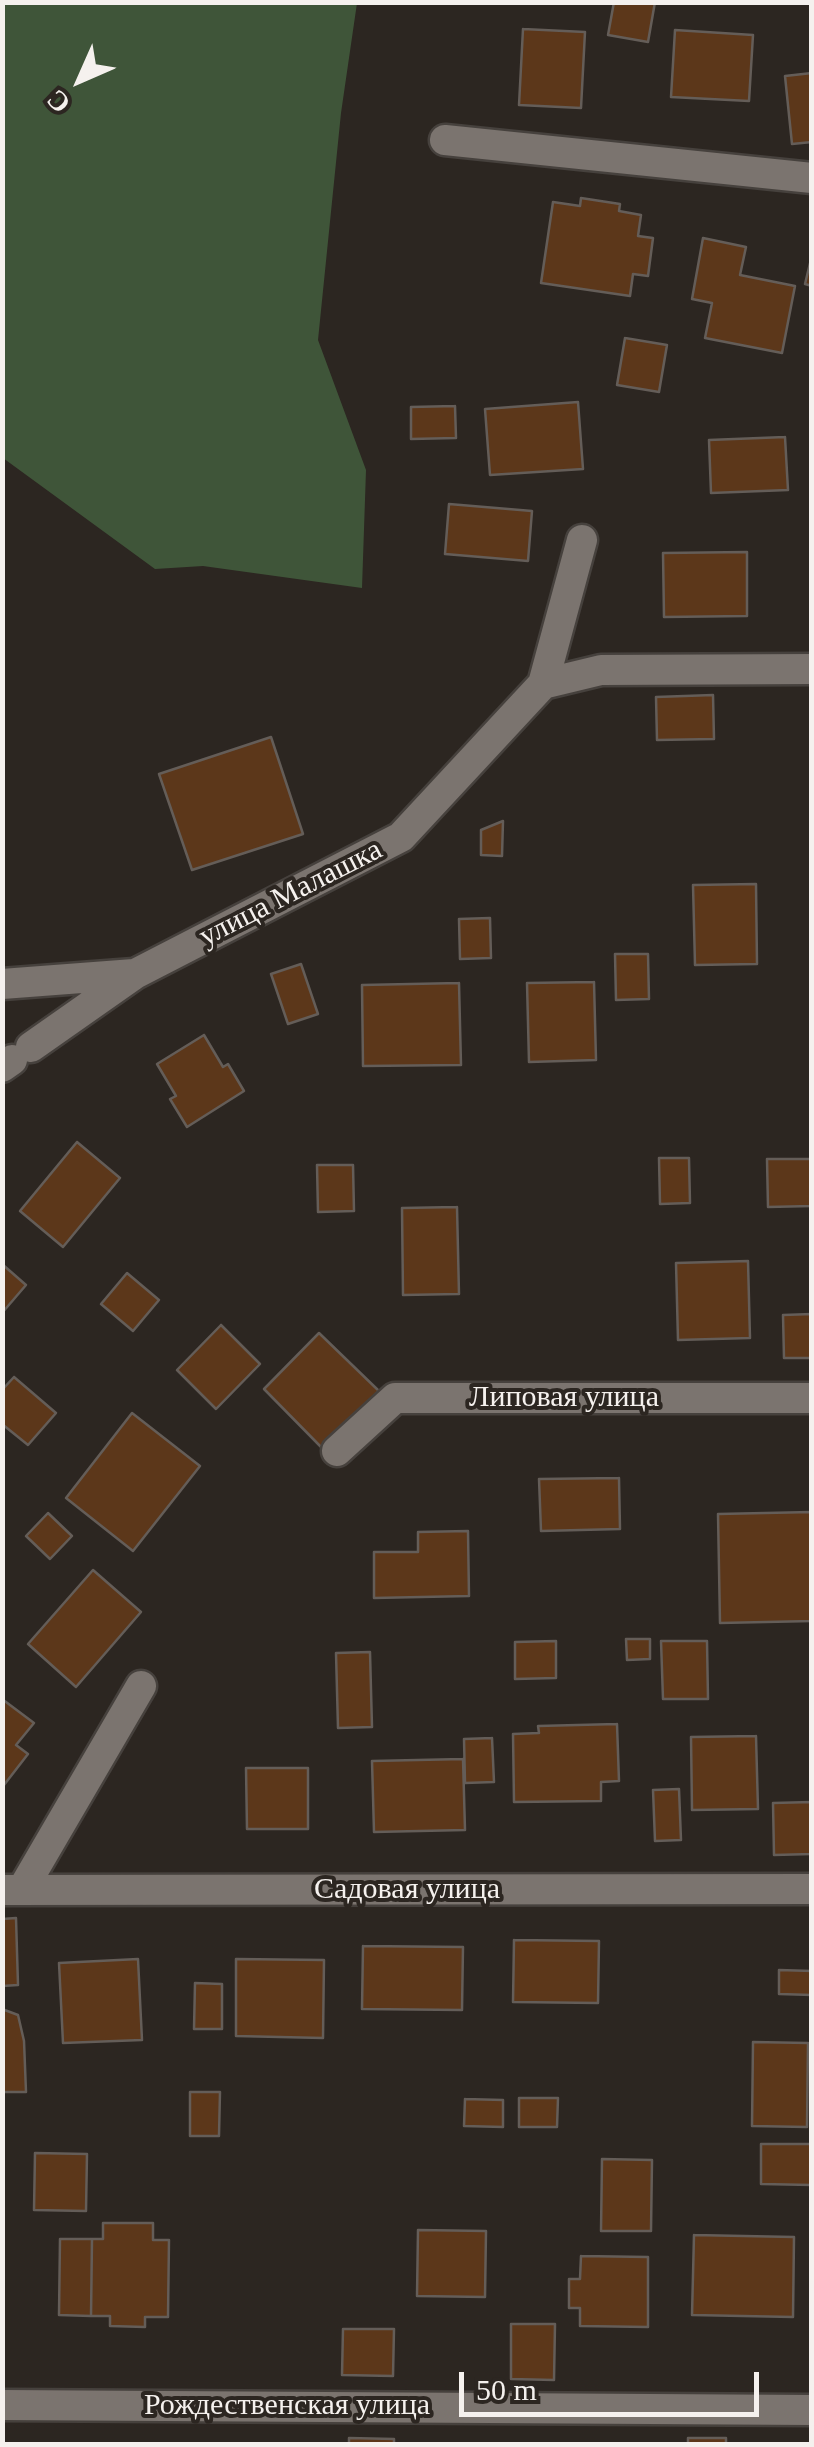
<!DOCTYPE html>
<meta charset="utf-8">
<style>
body{margin:0}
#map{position:relative;width:814px;height:2447px;overflow:hidden;background:#2c2621;font-family:"Times New Roman",serif}
canvas{display:block}
.frame{position:absolute;inset:0;border:5px solid #f5f1ee;pointer-events:none}
.north{position:absolute;left:30px;top:30px;width:100px;height:100px;-webkit-text-stroke:8px #2c2621;paint-order:stroke;rotate:225deg;font-size:28px;font-weight:700;line-height:40px;text-align:center;color:#f5f1ee}
.north::after{content:'';display:block;margin:auto;width:35px;height:45px;background:#f5f1ee;clip-path:polygon(50% 0,100% 100%,50% 72%,0 100%)}
.scale{position:absolute;left:459px;top:2372px;width:300px;height:45px;box-sizing:border-box;border:5px solid #f5f1ee;border-top:0;padding-left:12px;font-size:30px;line-height:35px;white-space:nowrap;color:#f5f1ee;-webkit-text-stroke:8px #2c2621;paint-order:stroke}
</style>
<div id="map">
<canvas width="814" height="2447"></canvas>
<div class="frame"></div>
<div class="north">С</div>
<div class="scale">50 m</div>
</div>
<script>
const g = document.querySelector('canvas').getContext('2d');
g.lineJoin = 'round';
function paint(path, color) {
  g.fillStyle = color;
  g.fill(path, 'evenodd');
}
function toPath(rows) {
  const path = new Path2D();
  for (const r of rows) {
    path.moveTo(r[0], r[1]);
    for (let i = 2; i < r.length; i += 2) path.lineTo(r[i], r[i + 1]);
  }
  return path;
}
function trace(path, color, width, dash) {
  g.strokeStyle = color;
  g.lineWidth = width;
  g.lineCap = dash ? 'butt' : 'round';
  g.setLineDash(dash || []);
  g.stroke(path);
}
function drawText(font, color, halo, rows, align = 'center') {
  g.font = font + ' "Times New Roman",serif';
  g.lineWidth = 8;
  g.setLineDash([]);
  g.textBaseline = 'middle';
  g.strokeStyle = halo;
  g.fillStyle = color;
  for (const [text, x, y, turn = 0] of rows) {
    g.save();
    g.translate(x, y);
    g.rotate((+turn || 0) * Math.PI / 180);
    g.textAlign = isNaN(turn) ? turn : align;
    if (halo) g.strokeText(text, 0, 0);
    g.fillText(text, 0, 0);
    g.restore();
  }
}
paint(toPath([
 [3,2,357,3,341,113,318,340,366,470,362,588,203,566,155,569,3,458]
]), '#3f5539');
const building = toPath([
 [614,2,655,2,648,42,608,35,614,2],
 [523,29,585,32,581,108,519,105,523,29],
 [675,30,753,35,749,101,671,97,675,30],
 [812,73,812,142,792,144,785,76,812,73],
 [581,198,620,204,619,211,641,215,638,236,653,238,648,276,633,274,630,296,541,283,553,202,580,206,581,198],
 [703,238,746,247,740,275,795,286,782,353,705,338,712,303,692,299,703,238],
 [812,255,812,286,805,284,812,255],
 [625,338,667,345,659,392,617,385,625,338],
 [578,402,583,469,490,475,485,409,578,402],
 [455,406,456,438,411,439,411,407,455,406],
 [785,437,788,490,711,493,709,440,785,437],
 [449,504,532,511,528,561,445,554,449,504],
 [747,552,747,616,664,617,663,553,747,552],
 [713,695,714,739,657,740,656,697,713,695],
 [271,737,303,834,192,870,159,774,271,737],
 [503,821,502,856,481,855,481,830,503,821],
 [756,884,757,964,695,965,693,885,756,884],
 [490,918,491,958,460,959,459,919,490,918],
 [615,954,648,954,649,999,616,1000,615,954],
 [301,964,318,1014,288,1024,271,974,301,964],
 [594,982,596,1060,529,1062,527,983,594,982],
 [459,983,461,1065,363,1066,362,985,459,983],
 [204,1035,223,1067,228,1064,244,1091,187,1127,170,1099,176,1096,157,1064,204,1035],
 [77,1142,120,1178,63,1247,20,1211,77,1142],
 [659,1158,689,1158,690,1203,660,1204,659,1158],
 [767,1159,812,1159,812,1206,768,1207,767,1159],
 [317,1165,353,1165,354,1211,318,1212,317,1165],
 [457,1207,459,1294,403,1295,402,1208,457,1207],
 [748,1261,750,1338,678,1340,676,1263,748,1261],
 [2,1264,26,1285,2,1313,2,1264],
 [127,1273,159,1300,133,1331,101,1304,127,1273],
 [812,1314,812,1358,784,1358,783,1315,812,1314],
 [221,1325,260,1364,216,1409,177,1370,221,1325],
 [319,1333,379,1391,322,1448,264,1389,319,1333],
 [14,1377,56,1413,28,1445,2,1424,2,1390,14,1377],
 [132,1413,200,1466,133,1551,66,1498,132,1413],
 [619,1478,620,1529,541,1531,539,1479,619,1478],
 [812,1512,812,1621,720,1623,718,1514,812,1512],
 [48,1513,72,1536,50,1559,26,1536,48,1513],
 [468,1531,469,1596,374,1598,374,1552,418,1552,418,1532,468,1531],
 [93,1570,141,1612,76,1687,28,1644,93,1570],
 [626,1639,650,1639,650,1659,627,1660,626,1639],
 [556,1641,556,1678,515,1679,515,1642,556,1641],
 [661,1641,707,1641,708,1699,663,1699,661,1641],
 [370,1652,372,1727,338,1728,336,1653,370,1652],
 [2,1699,34,1723,16,1745,28,1754,4,1785,2,1699],
 [617,1724,619,1781,601,1782,601,1801,514,1802,513,1734,539,1733,538,1726,617,1724],
 [756,1736,758,1809,692,1810,691,1737,756,1736],
 [492,1738,494,1782,465,1783,464,1739,492,1738],
 [463,1759,465,1830,374,1832,372,1761,463,1759],
 [246,1768,308,1768,308,1829,247,1829,246,1768],
 [679,1789,681,1840,655,1841,653,1790,679,1789],
 [812,1802,812,1854,774,1855,773,1803,812,1802],
 [16,1918,18,1985,2,1986,2,1919,16,1918],
 [514,1940,599,1941,598,2003,513,2002,514,1940],
 [363,1946,463,1947,462,2010,362,2009,363,1946],
 [138,1959,142,2040,63,2043,59,1963,138,1959],
 [236,1959,324,1960,323,2038,236,2036,236,1959],
 [779,1970,812,1971,812,1995,779,1994,779,1970],
 [195,1983,222,1984,222,2029,194,2029,195,1983],
 [2,2009,18,2015,24,2041,26,2092,2,2092,2,2009],
 [753,2042,808,2043,807,2127,752,2126,753,2042],
 [190,2092,220,2092,219,2136,190,2136,190,2092],
 [519,2098,558,2098,557,2127,519,2127,519,2098],
 [465,2099,503,2100,503,2127,464,2126,465,2099],
 [761,2144,812,2144,812,2185,761,2184,761,2144],
 [35,2153,87,2154,86,2211,34,2210,35,2153],
 [602,2159,652,2160,651,2231,601,2231,602,2159],
 [103,2223,153,2223,153,2240,169,2240,168,2317,145,2317,145,2327,110,2326,110,2316,91,2316,92,2239,103,2239,103,2223],
 [418,2230,486,2231,485,2297,417,2296,418,2230],
 [694,2235,794,2237,793,2317,692,2315,694,2235],
 [60,2239,92,2239,91,2316,59,2315,60,2239],
 [581,2256,648,2257,648,2327,580,2326,580,2308,569,2308,569,2279,580,2279,581,2256],
 [511,2324,555,2324,554,2380,511,2379,511,2324],
 [343,2329,394,2329,393,2376,342,2375,343,2329],
 [349,2438,394,2439,394,2444,349,2444,349,2438],
 [688,2438,726,2438,726,2444,688,2444,688,2438]
]);
paint(building, '#5c371a');
trace(building, '#645d58', 2.5);
const minor = toPath([
 [445,140,812,178],
 [543,684,582,540],
 [2,984,134,974],
 [31,1047,135,974,401,837,543,684,601,670,812,669],
 [2,1067,12,1060],
 [337,1451,395,1398,812,1398],
 [2,1890,812,1889],
 [22,1890,141,1686],
 [2,2405,812,2410]
]);
trace(minor, '#46413d', 35);
trace(minor, '#7b746f', 30);
drawText('30px', '#f5f1ee', '#2c2621', [
 ["улица Малашка",291,894,-27],
 ["Липовая улица",564,1398],
 ["Садовая улица",407,1890],
 ["Рождественская улица",287,2406]
]);
</script>
